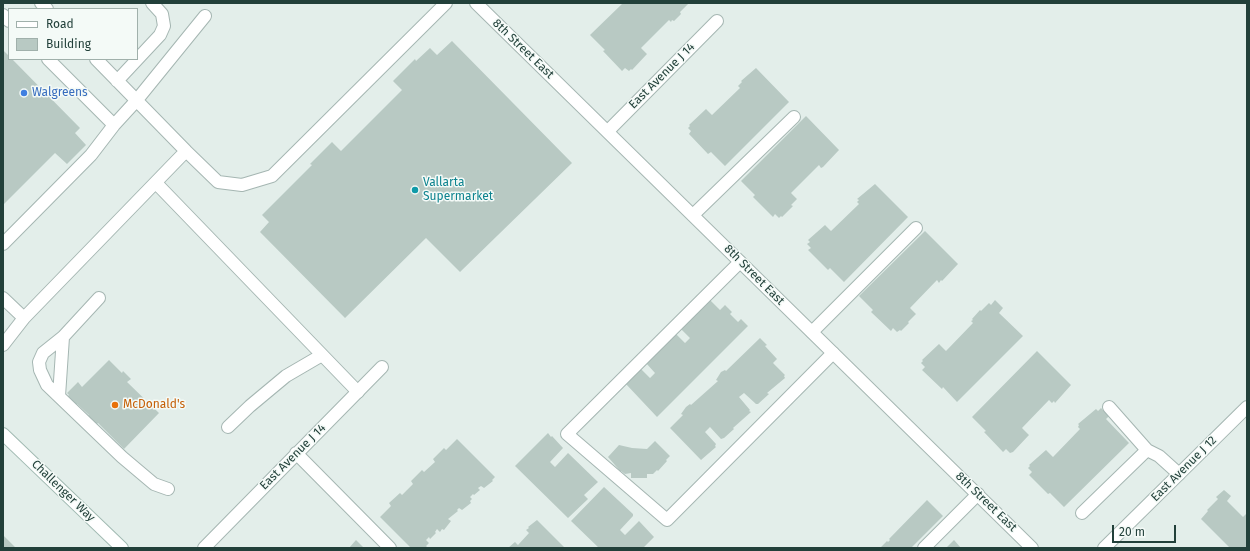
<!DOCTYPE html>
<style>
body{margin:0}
#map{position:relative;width:1250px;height:551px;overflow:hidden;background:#e3eeea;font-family:"Fira Sans",sans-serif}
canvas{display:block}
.frame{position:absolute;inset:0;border:4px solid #22403a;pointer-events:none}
.legend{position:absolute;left:8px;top:8px;width:130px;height:52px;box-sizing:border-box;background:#f4faf7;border:1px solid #a0b0ab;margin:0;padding:5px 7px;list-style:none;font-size:12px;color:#22403a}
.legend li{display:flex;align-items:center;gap:8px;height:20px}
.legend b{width:20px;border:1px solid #a0b0ab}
.scale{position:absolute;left:1112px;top:525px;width:64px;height:18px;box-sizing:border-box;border:2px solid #22403a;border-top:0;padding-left:5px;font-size:12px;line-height:14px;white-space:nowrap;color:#22403a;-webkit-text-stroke:3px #f4faf7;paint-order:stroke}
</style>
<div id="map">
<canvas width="1250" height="551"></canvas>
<div class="frame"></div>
<ul class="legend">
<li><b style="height:5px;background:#fff"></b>Road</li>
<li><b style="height:11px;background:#b8c9c3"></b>Building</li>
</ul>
<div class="scale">20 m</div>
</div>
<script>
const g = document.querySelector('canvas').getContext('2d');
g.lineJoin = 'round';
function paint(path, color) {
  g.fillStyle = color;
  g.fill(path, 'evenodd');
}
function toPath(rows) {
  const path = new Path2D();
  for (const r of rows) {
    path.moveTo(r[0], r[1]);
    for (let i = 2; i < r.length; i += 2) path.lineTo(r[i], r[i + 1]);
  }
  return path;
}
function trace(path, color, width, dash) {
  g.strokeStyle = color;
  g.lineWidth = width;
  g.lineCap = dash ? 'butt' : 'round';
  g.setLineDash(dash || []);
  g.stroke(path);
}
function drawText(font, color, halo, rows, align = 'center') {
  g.font = font + ' "Fira Sans",sans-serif';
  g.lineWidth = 3;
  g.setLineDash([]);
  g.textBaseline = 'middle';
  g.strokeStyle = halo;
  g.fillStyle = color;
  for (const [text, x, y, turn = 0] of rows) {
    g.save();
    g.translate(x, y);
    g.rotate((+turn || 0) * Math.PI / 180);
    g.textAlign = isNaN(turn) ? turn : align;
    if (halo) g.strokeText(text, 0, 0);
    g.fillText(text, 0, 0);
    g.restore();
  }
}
paint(toPath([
 [623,3,689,3,680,12,681,14,674,21,672,20,671,22,669,20,641,48,647,54,632,70,631,69,629,71,625,68,622,71,603,51,605,50,590,35],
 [452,41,572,163,460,272,426,238,345,318,260,232,269,222,262,215,312,165,310,164,332,142,341,151,402,90,393,81,415,59,416,61,430,48,437,55],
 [3,50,9,56,9,59,12,59,80,128,75,133,86,145,67,164,55,153,3,205],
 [756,68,789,102,725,166,711,152,708,154,689,134,691,131,688,128,690,126,689,125,706,109,712,115,740,88,738,86,742,82,741,81],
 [806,116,839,150,823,167,821,168,819,165,791,193,797,199,791,205,793,206,782,217,781,216,779,218,775,214,773,217,753,197,755,195,741,181],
 [875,184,908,217,844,282,830,268,828,270,808,250,811,248,807,244,810,242,808,240,825,225,831,231,859,204,857,202,859,200,857,199],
 [925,231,958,264,942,281,941,280,939,283,937,280,910,308,916,314,908,322,909,323,901,331,900,330,897,332,893,328,891,331,871,312,873,310,859,296],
 [709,299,720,310,725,305,732,312,730,314,738,322,741,319,748,326,657,417,625,383,640,368,650,378,655,373,646,363,675,333,685,343,690,338,680,328],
 [995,300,1003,308,999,313,1023,336,957,402,943,387,942,389,922,370,925,367,921,363,923,361,922,360,939,344,946,351,973,323,971,321,973,320,972,319,980,310,981,311,989,303,991,305],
 [760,338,767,345,765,346,777,359,773,363,785,375,784,376,785,378,767,393,769,394,758,404,756,404,744,393,739,397,750,410,749,411,751,412,733,428,734,429,724,438,721,439,710,427,705,432,716,444,715,446,716,447,701,460,670,428,683,415,681,414,686,407,690,404,691,405,718,381,716,380,721,372,725,370,726,371],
 [1037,351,1071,385,1055,403,1054,401,1052,403,1049,400,1022,428,1029,435,1013,452,1010,453,1006,449,1003,452,984,432,986,431,972,417],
 [109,360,122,373,123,371,131,379,127,382,159,413,124,449,98,423,94,427,86,418,89,415,77,404,74,406,66,398,69,395,67,393,78,382,82,387],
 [1101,408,1109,416,1106,419,1129,443,1064,507,1050,493,1048,494,1029,475,1032,472,1028,468,1030,466,1029,465,1046,450,1053,457,1080,429,1078,427,1079,425,1078,424,1096,409,1098,411],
 [548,433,551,437,552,436,563,448,550,462,555,467,568,453,598,482,584,495,588,499,568,518,515,466],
 [457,439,495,477,492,480,493,481,484,488,481,486,478,488,480,490,474,495,473,494,470,497,472,499,470,501,471,503,462,510,459,508,457,510,458,511,448,519,451,521,444,530,442,529,440,532,437,529,435,532,436,533,430,539,429,537,426,540,429,543,426,546,427,547,426,548,411,548,380,517,391,506,389,503,400,493,402,495,413,484,411,481,422,470,424,472,435,462,433,459,444,448,446,450],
 [655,441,670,456,666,460,667,461,658,471,657,470,653,474,647,474,647,478,631,478,631,473,625,474,621,471,621,472,608,457,619,445,632,448,647,449],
 [604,487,633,514,633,516,620,530,625,535,639,521,654,537,643,548,599,548,571,521],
 [1224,490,1231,496,1227,501,1243,517,1247,513,1247,548,1230,548,1201,519,1208,511,1207,510,1218,499,1216,497],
 [927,500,943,516,911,548,880,548,887,541,888,542,890,540,889,539],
 [537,520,565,548,508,548,515,542,518,545,529,533,526,530,529,528,528,527],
 [3,535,16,548,3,548],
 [356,540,364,548,349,548],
 [954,540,961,548,946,548]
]), '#b8c9c3');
const service = toPath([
 [41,3,47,9],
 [3,15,9,21],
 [48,59,114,125],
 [96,59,186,151,218,182,242,185,272,176,446,3],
 [117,81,160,35,164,26,162,14,152,3],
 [156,183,358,392],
 [693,215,794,117],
 [3,244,91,155,114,125,136,101,205,16],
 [740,262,567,434,667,520,833,353],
 [3,298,24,318,3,345],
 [99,298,63,337,43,353,39,362,40,370,47,385,122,457,154,484,168,489],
 [24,318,186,151],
 [812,332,916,228],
 [59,396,63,337],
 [1109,407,1147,450],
 [228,427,250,406,286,376,322,355],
 [1082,513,1147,450,1159,456,1179,474],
 [924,548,978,494]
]);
const minor = toPath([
 [476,3,1032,548],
 [608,131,717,21],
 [296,453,390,548],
 [204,548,382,367],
 [1104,548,1247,407]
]);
const secondary = toPath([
 [3,434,122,548]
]);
trace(service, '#a5b6b2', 14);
trace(minor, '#a5b6b2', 14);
trace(secondary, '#a1bab2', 14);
trace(service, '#fff', 12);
trace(minor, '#fff', 12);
trace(secondary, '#fff', 12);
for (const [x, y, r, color] of [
 [24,93,4,"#3f7fe0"],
 [415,190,4,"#0f9aa8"],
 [115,405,4,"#e8710a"]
]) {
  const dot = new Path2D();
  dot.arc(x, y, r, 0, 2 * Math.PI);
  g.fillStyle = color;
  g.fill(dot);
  trace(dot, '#f4faf7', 1.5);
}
drawText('12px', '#22403a', '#f4faf7', [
 ["8th Street East",523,49,44],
 ["East Avenue J 14",662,76,-45],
 ["8th Street East",754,275,45],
 ["East Avenue J 14",293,457,-45],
 ["East Avenue J 12",1184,469,-45],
 ["Challenger Way",63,491,44],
 ["8th Street East",986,502,44]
]);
drawText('12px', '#366cbe', '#f4faf7', [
 ["Walgreens",32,93]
], 'left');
drawText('12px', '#0d838f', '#f4faf7', [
 ["Vallarta",423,183],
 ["Supermarket",423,197]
], 'left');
drawText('12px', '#c56008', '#f4faf7', [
 ["McDonald's",123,405]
], 'left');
</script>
